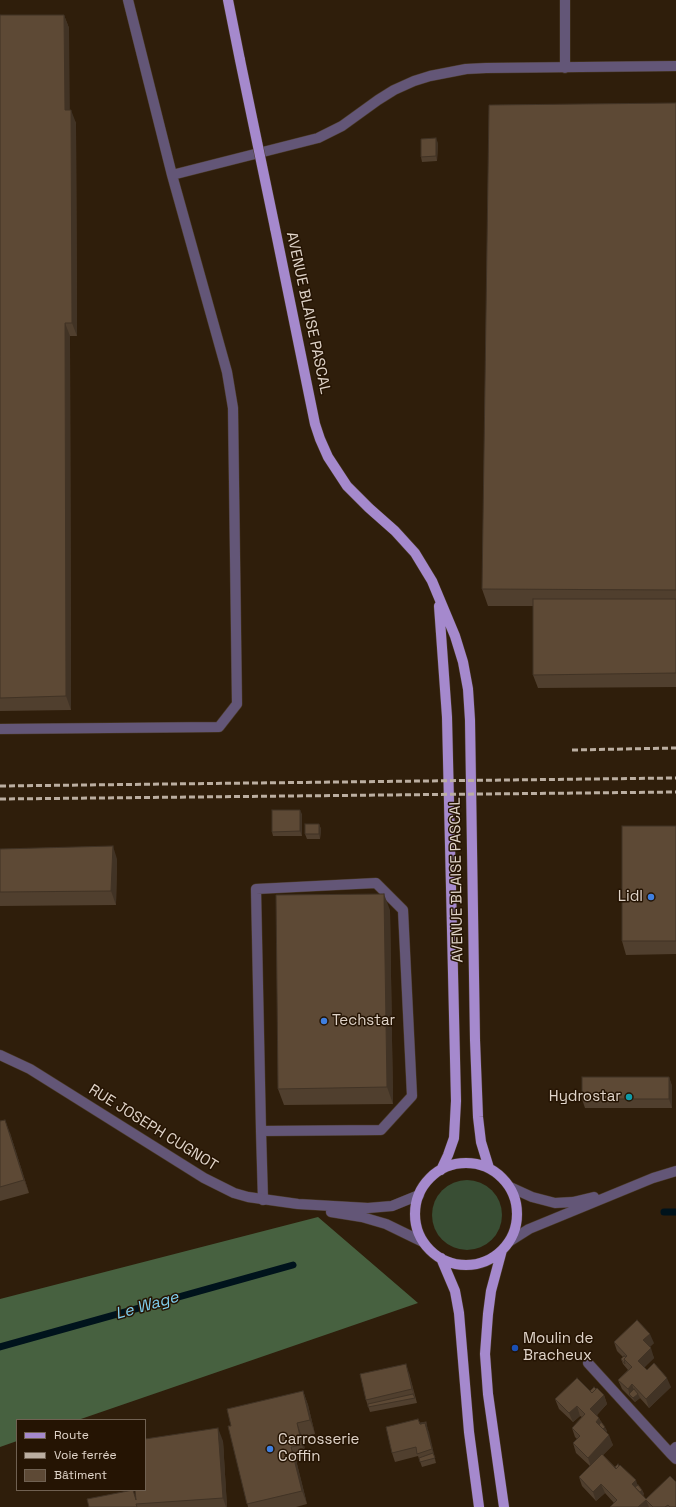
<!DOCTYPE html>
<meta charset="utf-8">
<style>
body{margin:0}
#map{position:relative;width:676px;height:1507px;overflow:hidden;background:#2f1e0b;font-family:"Space Grotesk",sans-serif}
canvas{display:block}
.legend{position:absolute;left:16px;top:1419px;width:130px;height:72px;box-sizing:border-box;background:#251403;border:1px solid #706152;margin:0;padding:5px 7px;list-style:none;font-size:12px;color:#e0d4c9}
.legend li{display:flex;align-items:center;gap:8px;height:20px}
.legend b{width:20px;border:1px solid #706152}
</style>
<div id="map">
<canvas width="676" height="1507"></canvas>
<ul class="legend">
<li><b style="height:5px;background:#a589cd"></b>Route</li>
<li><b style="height:5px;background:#bbaea1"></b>Voie ferrée</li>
<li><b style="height:11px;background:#5d4935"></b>Bâtiment</li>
</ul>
</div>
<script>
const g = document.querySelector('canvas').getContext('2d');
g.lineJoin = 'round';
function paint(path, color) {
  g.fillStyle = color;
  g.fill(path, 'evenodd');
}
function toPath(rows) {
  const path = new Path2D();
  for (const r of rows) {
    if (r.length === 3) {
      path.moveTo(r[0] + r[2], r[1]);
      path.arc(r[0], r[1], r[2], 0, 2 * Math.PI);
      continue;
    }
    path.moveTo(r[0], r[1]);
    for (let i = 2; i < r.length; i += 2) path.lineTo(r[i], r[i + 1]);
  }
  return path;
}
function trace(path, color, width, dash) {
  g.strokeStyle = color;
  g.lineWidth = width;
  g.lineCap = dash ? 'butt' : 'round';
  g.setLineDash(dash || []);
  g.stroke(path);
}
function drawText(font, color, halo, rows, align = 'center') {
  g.font = font + ' "Space Grotesk",sans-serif';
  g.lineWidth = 3;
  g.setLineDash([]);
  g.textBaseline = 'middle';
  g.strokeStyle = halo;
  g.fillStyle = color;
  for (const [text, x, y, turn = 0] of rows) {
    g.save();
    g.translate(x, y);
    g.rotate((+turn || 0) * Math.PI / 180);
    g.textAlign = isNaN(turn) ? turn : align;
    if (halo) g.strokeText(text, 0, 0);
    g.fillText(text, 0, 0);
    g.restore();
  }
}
paint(toPath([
 [467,1215,35]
]), '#394e34');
paint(toPath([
 [318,1217,418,1303,78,1420,17,1420,17,1441,0,1447,0,1299]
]), '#476140');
trace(toPath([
 [664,1212,676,1212],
 [0,1347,293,1265]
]), '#00131c', 7);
const lane = toPath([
 [128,0,172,175],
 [565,0,565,68],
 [0,729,219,727,237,704,233,408,227,372,172,175,318,138,342,126,378,100,394,90,414,81,430,76,466,69,486,68,676,66],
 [261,1131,256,889,376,883,403,910,412,1096,381,1130,261,1131,263,1200]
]);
const street = toPath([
 [0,1055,30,1069,204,1178,234,1193,248,1197,298,1204,368,1208,392,1206,419,1195],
 [510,1187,532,1197,555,1203,573,1202,594,1197],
 [331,1212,362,1217,386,1224,423,1242],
 [510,1241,529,1229,653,1178,676,1171],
 [588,1363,670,1453],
 [676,1447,670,1453,676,1459]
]);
const primary = toPath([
 [228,0,240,60],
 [275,228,315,424,320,439,328,457,347,486,369,508,395,531,415,553,432,581,455,636,463,662,468,689,470,720,475,1040,478,1117,481,1142,489,1168],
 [439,606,447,717,456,1101,454,1138,448,1155,441,1170],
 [466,1214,51],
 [502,1250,491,1291,488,1314,485,1354,488,1394,504,1507],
 [441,1258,455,1291,459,1313,469,1432,479,1507]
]);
trace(lane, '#4b3b29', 11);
trace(street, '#4b3b29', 11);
trace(primary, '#4b3b29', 11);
trace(lane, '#635677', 10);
trace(street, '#635677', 10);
trace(primary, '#a589cd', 10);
trace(toPath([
 [572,750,676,748],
 [0,786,676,778],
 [0,799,676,792]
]), '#bbaea1', 3, [6, 3]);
const primaryBridge = toPath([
 [240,60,275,228]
]);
trace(primaryBridge, '#4b3b29', 11, []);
trace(primaryBridge, '#a589cd', 10);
paint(toPath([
 [0,15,64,15,69,28,69,110,76,123,77,336,70,336,71,710,0,711],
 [676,103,676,687,538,688,533,675,533,606,488,606,482,589],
 [438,143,437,161,422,162,421,157],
 [302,814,302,836,273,836,272,832],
 [319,824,321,829,320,839,307,839,305,834],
 [676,826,676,954,626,955,622,941],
 [0,849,117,859,116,905,0,906],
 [390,910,393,1104,284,1105,278,1089],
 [669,1077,672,1086,672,1108,585,1108,582,1099],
 [0,1121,10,1133,29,1193,0,1201],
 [614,1342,654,1343,649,1347,654,1358,644,1367,647,1370,671,1387,649,1408,640,1398,635,1402,622,1389,618,1380,628,1370,623,1364,621,1359,623,1357,617,1351],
 [409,1373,417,1403,370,1412,366,1400],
 [596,1389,604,1395,607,1404,597,1415,607,1431,606,1432,613,1445,603,1455,615,1467,638,1485,642,1490,644,1494,643,1495,646,1499,676,1507,610,1507,614,1503,605,1493,596,1501,582,1486,579,1477,590,1466,576,1453,573,1443,577,1439,575,1437,572,1428,582,1417,580,1416,573,1422,559,1409,555,1399,590,1391],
 [303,1391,308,1405,315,1434,302,1437,307,1458,296,1460,307,1504,296,1507,248,1507,231,1426],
 [418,1419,420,1423,427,1427,436,1463,422,1467,418,1456,395,1462,392,1453],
 [223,1441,227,1507,89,1507,136,1497]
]), '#503f2e');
paint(toPath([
 [64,15,69,28,70,124,65,110],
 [71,110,76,123,77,336,72,323],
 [436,138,438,143,437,161,436,156],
 [65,323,70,336,71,710,66,696],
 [300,810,302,814,302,836,300,831],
 [319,824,321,829,320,839,319,834],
 [113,846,117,859,116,905,111,891],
 [384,894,390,910,393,1104,387,1087],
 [669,1077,672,1086,672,1108,669,1099],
 [5,1120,10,1133,29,1193,24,1180],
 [650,1334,654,1343,647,1350,643,1340],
 [651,1348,654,1358,642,1370,638,1361],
 [406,1364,409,1373,415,1399,412,1389],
 [667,1378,671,1387,649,1408,646,1399],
 [632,1384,635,1394,629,1394,631,1398,628,1389],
 [303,1391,308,1405,315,1434,310,1420],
 [638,1394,640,1398,635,1402,633,1398],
 [604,1395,607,1404,594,1418,590,1409],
 [577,1406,580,1416,573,1422,569,1413],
 [599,1418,603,1427,600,1429,596,1422],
 [297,1423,302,1437,307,1458,302,1445],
 [425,1423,429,1432,436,1463,432,1449],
 [605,1427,607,1431,603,1435,601,1430],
 [218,1428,223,1441,227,1507,226,1507,223,1498],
 [609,1435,613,1445,591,1467,588,1458],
 [291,1447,296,1460,307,1504,302,1491],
 [636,1480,639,1490,637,1492,632,1484],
 [601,1484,605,1493,596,1501,593,1492],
 [642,1490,644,1494,640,1498,638,1494],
 [646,1500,649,1507,638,1507]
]), '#413325');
const building = toPath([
 [0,15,64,15,65,110,71,110,72,323,65,323,66,696,0,698,0,15],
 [676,103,676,590,482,589,489,105,676,103],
 [436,138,436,156,421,157,421,139,436,138],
 [533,599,676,599,676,673,533,675,533,599],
 [272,810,300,810,300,831,272,832,272,810],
 [305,824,319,824,319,834,305,834,305,824],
 [622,826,676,826,676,941,622,941,622,826],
 [113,846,111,891,0,892,0,849,113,846],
 [384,894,387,1087,278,1089,276,895,384,894],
 [582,1077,669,1077,669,1099,582,1099,582,1077],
 [5,1120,24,1180,0,1187,0,1121,5,1120],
 [637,1320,650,1334,643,1340,651,1348,638,1361,647,1370,654,1363,667,1378,646,1399,632,1384,628,1389,618,1380,632,1367,624,1359,627,1356,614,1342,637,1320],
 [624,1356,626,1357,624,1359,625,1364,621,1359,624,1356],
 [406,1364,412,1389,366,1400,360,1374,406,1364],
 [577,1378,592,1393,597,1388,604,1395,590,1409,599,1418,596,1422,609,1435,588,1458,573,1443,580,1436,572,1428,585,1414,577,1406,569,1413,555,1399,577,1378],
 [594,1387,596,1389,592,1393,590,1391,594,1387],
 [634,1389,638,1394,633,1398,629,1394,634,1389],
 [303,1391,310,1420,297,1423,302,1445,291,1447,302,1491,247,1504,228,1426,231,1426,227,1409,303,1391],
 [413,1394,415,1398,368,1407,368,1404,413,1394],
 [418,1419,420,1424,425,1423,432,1449,417,1454,416,1447,392,1453,386,1427,418,1419],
 [426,1422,427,1428,425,1423,420,1424,420,1423,426,1422],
 [601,1422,605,1427,603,1429,599,1425,601,1422],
 [218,1428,223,1498,136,1504,137,1507,89,1507,87,1499,133,1490,136,1500,135,1490,145,1490,145,1439,218,1428],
 [433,1453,435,1458,420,1462,419,1458,433,1453],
 [602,1454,616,1469,620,1465,636,1480,632,1484,646,1499,670,1476,676,1482,676,1507,670,1507,668,1505,665,1507,653,1507,646,1500,638,1507,610,1507,617,1500,601,1484,593,1492,579,1477,602,1454],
 [618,1464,619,1466,616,1469,615,1467,618,1464],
 [638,1485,642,1490,640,1492,635,1487,638,1485]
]);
paint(building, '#5d4935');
trace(building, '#413325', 1);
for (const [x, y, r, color] of [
 [651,897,4,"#3f7fe0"],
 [324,1021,4,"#3f7fe0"],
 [629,1097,4,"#0f9aa8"],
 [515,1348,4,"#1a4fb4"],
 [270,1449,4,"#3f7fe0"]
]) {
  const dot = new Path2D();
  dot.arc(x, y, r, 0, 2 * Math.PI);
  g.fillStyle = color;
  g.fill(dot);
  trace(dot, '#251403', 1.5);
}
drawText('15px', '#e0d4c9', '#251403', [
 ["AVENUE BLAISE PASCAL",308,313,78],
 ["AVENUE BLAISE PASCAL",457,880,-91],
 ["RUE JOSEPH CUGNOT",153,1128,32]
]);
drawText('15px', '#e0d4c9', '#251403', [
 ["Lidl",643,897,"right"],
 ["Techstar",332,1021],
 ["Hydrostar",621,1097,"right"],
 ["Moulin de",523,1339],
 ["Bracheux",523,1356],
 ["Carrosserie",278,1440],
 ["Coffin",278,1457]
], 'left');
drawText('italic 16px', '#7fceee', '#251403', [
 ["Le Wage",147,1306,-16]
]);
</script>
